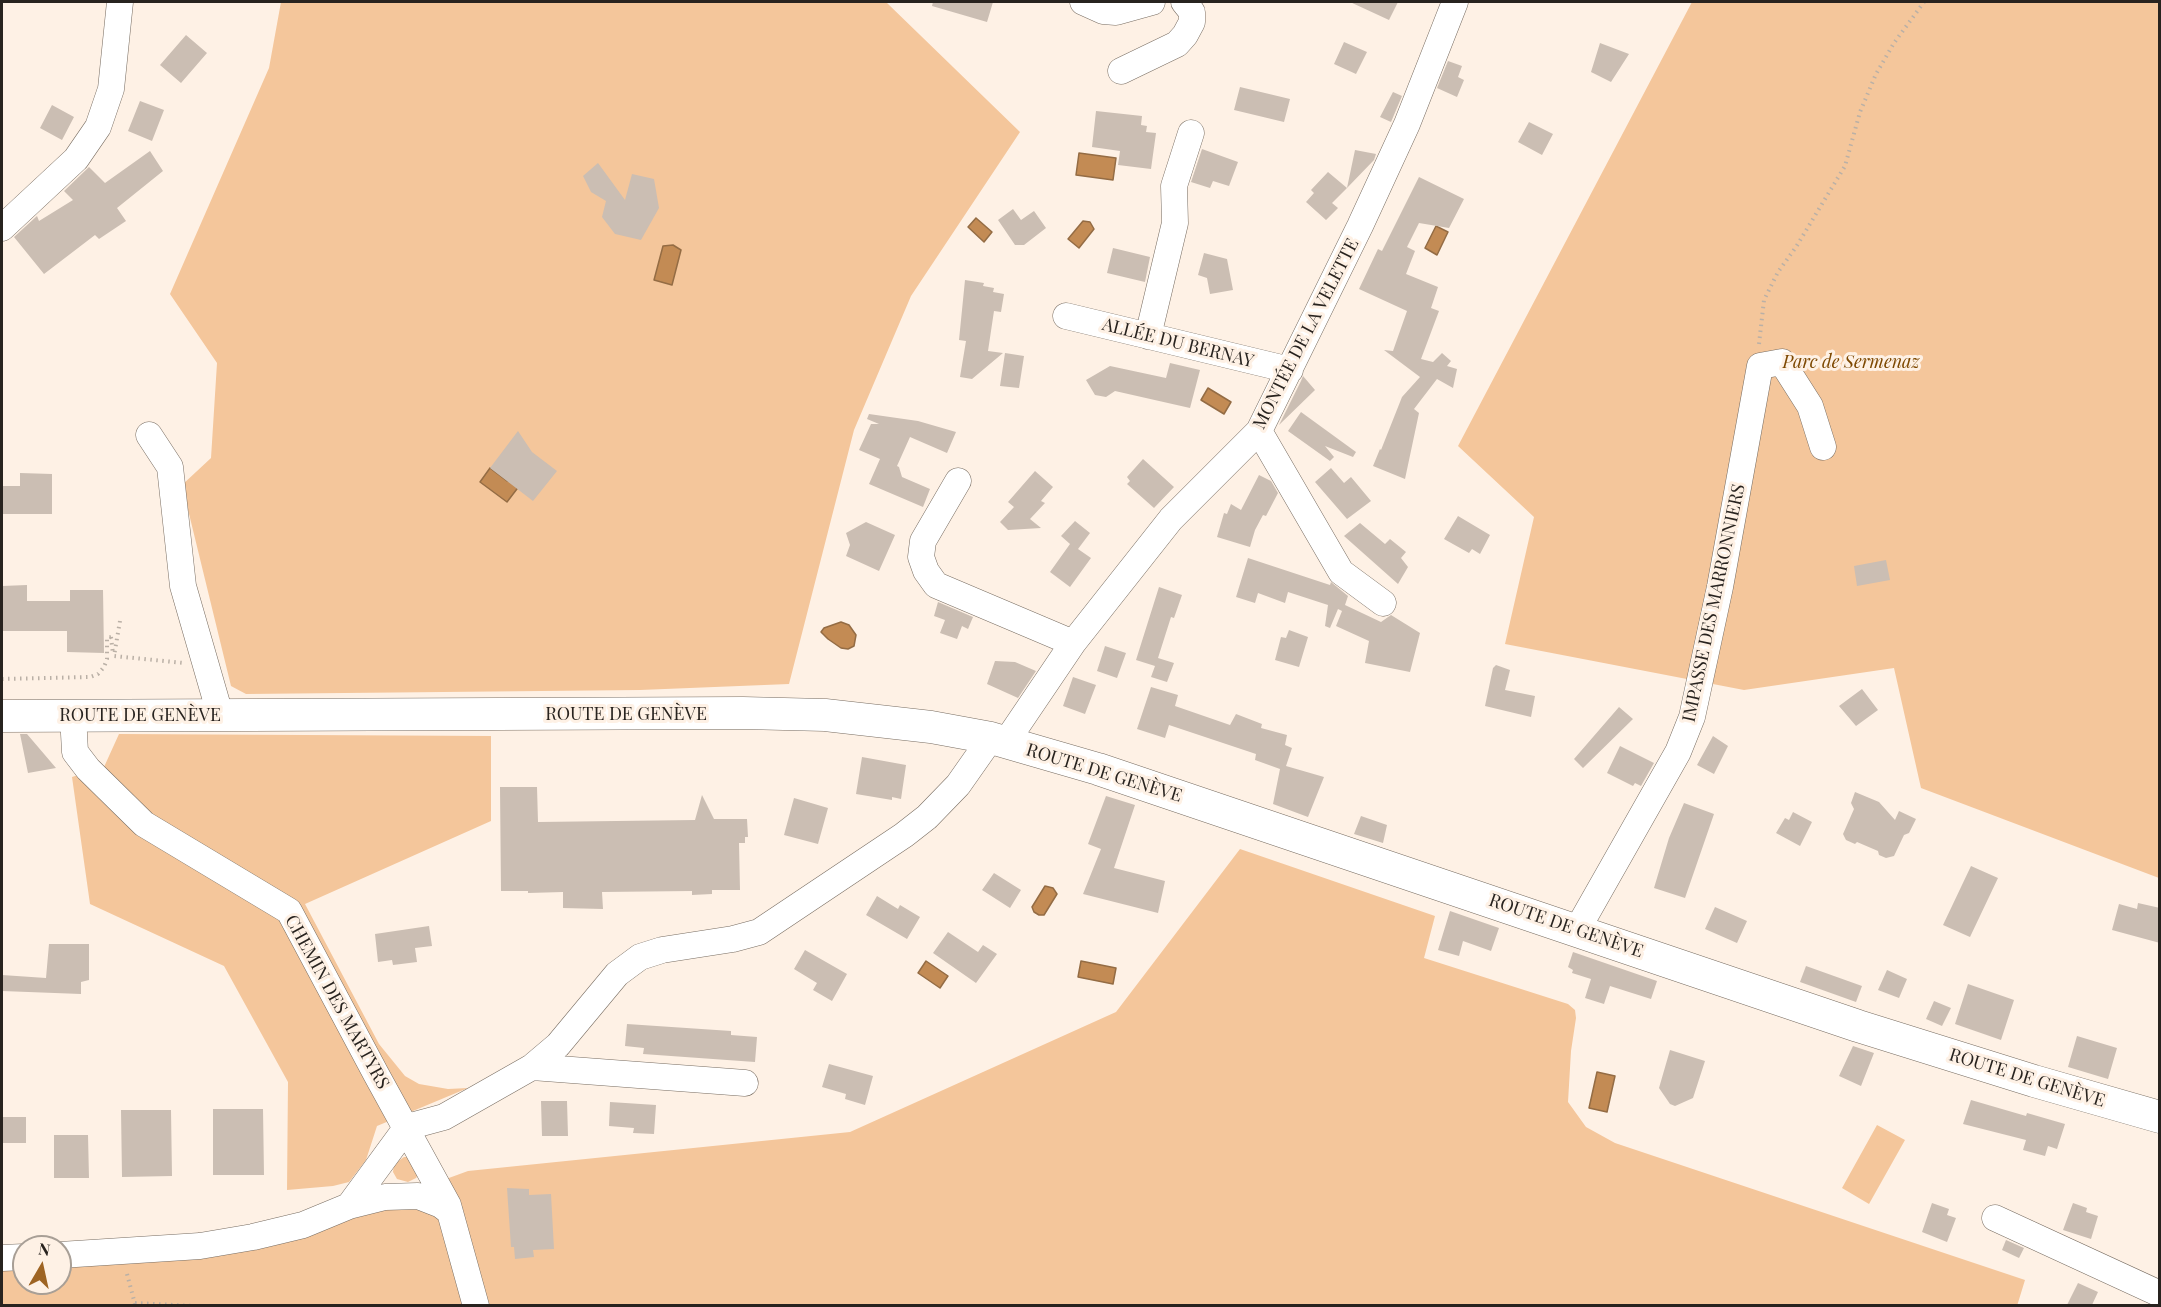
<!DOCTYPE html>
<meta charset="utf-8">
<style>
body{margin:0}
#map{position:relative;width:2161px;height:1307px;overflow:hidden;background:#fef1e5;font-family:"Playfair Display",serif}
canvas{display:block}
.frame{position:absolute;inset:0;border:3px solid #28231f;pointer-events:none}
.north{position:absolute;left:12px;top:1235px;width:60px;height:60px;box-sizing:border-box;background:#fef1e5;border:2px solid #a89f96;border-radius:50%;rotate:9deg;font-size:16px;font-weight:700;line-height:24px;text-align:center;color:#28231f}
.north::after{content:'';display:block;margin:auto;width:21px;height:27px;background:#9e6423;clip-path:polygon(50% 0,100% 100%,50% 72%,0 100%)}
</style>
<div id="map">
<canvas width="2161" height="1307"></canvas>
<div class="frame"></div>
<div class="north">N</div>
</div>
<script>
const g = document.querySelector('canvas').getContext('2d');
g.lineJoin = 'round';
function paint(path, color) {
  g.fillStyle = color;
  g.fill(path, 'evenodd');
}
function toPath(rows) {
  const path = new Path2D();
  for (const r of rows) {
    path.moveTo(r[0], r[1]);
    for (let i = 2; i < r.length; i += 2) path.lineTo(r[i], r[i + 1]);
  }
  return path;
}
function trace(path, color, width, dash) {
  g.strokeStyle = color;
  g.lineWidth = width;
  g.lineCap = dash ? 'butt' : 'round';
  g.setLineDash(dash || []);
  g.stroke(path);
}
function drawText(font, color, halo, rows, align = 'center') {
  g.font = font + ' "Playfair Display",serif';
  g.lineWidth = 6;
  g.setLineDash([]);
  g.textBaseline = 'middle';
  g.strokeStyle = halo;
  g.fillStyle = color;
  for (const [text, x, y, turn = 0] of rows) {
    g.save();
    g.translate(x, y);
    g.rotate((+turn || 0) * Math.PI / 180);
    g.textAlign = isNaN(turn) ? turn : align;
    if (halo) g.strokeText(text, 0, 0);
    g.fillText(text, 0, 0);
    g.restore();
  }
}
paint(toPath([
 [281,2,886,2,1020,132,911,296,854,430,789,684,640,690,246,694,231,686,182,485,211,458,217,363,170,294,269,68],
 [1692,2,2159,2,2159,878,1921,788,1894,668,1744,690,1505,644,1534,517,1458,446],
 [119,734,491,736,491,821,305,904,379,1044,405,1076,419,1084,448,1089,468,1088,377,1126,366,1160,349,1182,333,1186,287,1190,288,1082,224,966,90,904,72,777,104,767],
 [1240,849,1435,916,1424,958,1568,1004,1575,1010,1576,1018,1571,1051,1568,1102,1586,1127,1615,1143,2025,1280,2017,1306,2,1306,2,1269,24,1267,24,1283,60,1283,60,1264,257,1248,468,1171,850,1132,1116,1012],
 [1877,1125,1905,1140,1869,1204,1842,1188],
 [404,1157,409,1157,418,1175,416,1178,408,1182,397,1179,393,1172,394,1164]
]), '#f4c69b');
const water = toPath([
 [1079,153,1116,158,1113,180,1076,175,1079,153],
 [976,218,992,232,984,242,968,227,976,218],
 [1083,221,1090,222,1094,229,1079,248,1068,239,1083,221],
 [1436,226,1448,232,1437,255,1425,248,1436,226],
 [673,245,681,250,672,285,654,280,663,246,673,245],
 [1208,388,1231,402,1224,414,1201,400,1208,388],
 [490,468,507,481,523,481,507,502,480,482,490,468],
 [841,622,849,625,856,635,854,646,848,649,841,648,828,639,821,632,824,628,841,622],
 [1045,886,1053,888,1057,894,1044,915,1039,915,1034,912,1032,907,1045,886],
 [926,961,948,976,940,988,918,973,926,961],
 [1081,961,1116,968,1113,984,1078,977,1081,961],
 [1597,1072,1615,1076,1607,1112,1589,1108,1597,1072]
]);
paint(water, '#c38b54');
trace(water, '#946c44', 1.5);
paint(toPath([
 [933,2,993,2,987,22,932,6],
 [1350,2,1398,2,1389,20],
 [186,35,207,53,181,83,160,65],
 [1344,42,1367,52,1356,74,1334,64],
 [1600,43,1629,54,1611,82,1591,72],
 [1448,61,1462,66,1458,77,1464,80,1457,97,1437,88],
 [1240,87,1290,99,1284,122,1234,110],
 [1393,92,1402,96,1391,122,1380,117],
 [140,101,164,110,152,141,128,131],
 [52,105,74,117,62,140,40,128],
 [1096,111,1142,116,1141,125,1147,126,1146,132,1156,133,1151,169,1118,165,1120,151,1092,147],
 [1529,122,1553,134,1542,155,1518,142],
 [1202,149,1238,162,1229,186,1213,181,1210,188,1191,182],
 [1355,150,1376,154,1374,160,1347,188],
 [150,151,163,171,117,208,126,221,99,239,95,235,44,274,14,237,37,216,39,221,73,200,64,191,89,167,105,183],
 [598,163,625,200,632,174,654,179,659,208,641,240,615,234,602,217,606,201,591,192,583,176],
 [1328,172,1347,188,1332,203,1338,208,1326,220,1306,202,1314,193,1311,190],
 [1419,177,1464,199,1449,228,1419,223,1407,247,1415,251,1406,274,1438,287,1431,308,1439,311,1421,359,1433,362,1442,353,1451,361,1447,366,1457,369,1453,388,1437,379,1414,409,1419,413,1405,479,1373,466,1380,449,1381,450,1402,397,1420,377,1384,350,1393,351,1407,311,1359,289,1378,249,1382,251],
 [1013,209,1021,220,1034,211,1046,228,1024,245,1015,245,998,220],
 [1113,248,1150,257,1145,282,1107,273],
 [1204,253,1227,259,1233,290,1210,294,1207,278,1198,275],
 [965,280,984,283,983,286,994,288,993,292,1004,294,1001,312,994,311,988,351,1003,353,972,379,960,377,966,341,959,340],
 [1005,353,1024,356,1019,388,1000,386],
 [1170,363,1200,370,1190,408,1115,391,1106,397,1095,395,1086,380,1110,366,1166,378],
 [1303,376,1315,390,1279,425,1301,381],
 [1301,412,1356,452,1353,457,1325,446,1334,457,1330,461,1288,431],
 [869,414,918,421,956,432,947,453,910,437,897,466,899,467,902,477,930,489,923,507,869,484,880,459,859,450,871,424,879,424,867,419],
 [518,431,532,452,557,471,533,501,490,468],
 [1143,459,1174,487,1154,508,1127,484,1130,481,1127,477],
 [1331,468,1344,483,1351,477,1371,501,1347,519,1315,482],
 [1035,471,1053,487,1041,501,1045,503,1030,519,1041,528,1008,530,1000,522,1014,507,1008,502],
 [20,473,52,474,52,514,2,514,2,486,20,486],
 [1259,475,1271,481,1278,493,1266,516,1263,515,1255,530,1250,547,1217,537,1224,513,1227,514,1231,504,1241,510],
 [1458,516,1490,535,1480,554,1472,549,1469,553,1444,539],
 [1075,521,1090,533,1078,549,1091,558,1070,587,1050,572,1070,544,1061,536],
 [866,522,895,535,879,571,846,556,850,545,846,533],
 [1360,523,1385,544,1390,539,1406,552,1401,558,1408,567,1398,584,1344,536],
 [1248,558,1330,585,1331,582,1348,596,1345,605,1381,622,1391,615,1420,633,1410,672,1365,663,1369,641,1336,626,1342,611,1338,609,1330,628,1325,626,1328,605,1288,592,1285,603,1258,593,1255,603,1236,597],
 [1886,560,1890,580,1857,586,1854,566],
 [27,585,27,601,70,601,70,590,103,590,104,653,67,652,67,631,2,631,2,586],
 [1159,587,1182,595,1174,618,1171,617,1158,658,1174,663,1167,682,1151,677,1155,666,1136,660],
 [938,602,973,617,968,629,962,626,957,639,940,633,945,620,934,616],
 [1289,630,1308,637,1299,667,1275,660,1281,637,1286,638],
 [1105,646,1126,653,1117,678,1097,671],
 [995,661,1015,662,1036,671,1018,698,987,684],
 [1496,665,1510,670,1505,690,1535,696,1531,717,1485,706,1493,668],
 [1073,677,1096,685,1085,714,1063,706],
 [1151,687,1178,695,1175,706,1230,725,1236,714,1262,724,1261,728,1287,735,1285,745,1292,748,1286,766,1324,777,1308,817,1273,804,1280,769,1255,760,1256,754,1169,725,1165,738,1137,729],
 [1862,689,1878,710,1856,726,1839,706],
 [1619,707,1633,719,1583,768,1574,759],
 [20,734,27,734,56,768,28,773],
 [1713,736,1728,746,1714,774,1697,765],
 [1620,746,1654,763,1641,786,1635,783,1633,786,1607,773],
 [862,757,906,765,901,799,892,797,892,800,856,794],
 [500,787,537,787,538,822,695,820,702,795,714,819,747,819,748,837,745,837,745,843,739,843,740,890,712,890,712,894,692,895,692,891,602,892,603,909,563,908,563,892,528,893,528,891,501,891],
 [1855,792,1879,802,1895,820,1899,811,1916,819,1909,833,1904,835,1894,856,1886,858,1879,855,1878,851,1857,842,1855,844,1846,840,1843,834,1854,809,1851,803],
 [1106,796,1135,805,1114,868,1165,881,1158,913,1083,894,1101,849,1088,844],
 [794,798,828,808,818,844,784,835],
 [1684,803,1714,814,1685,898,1654,888,1669,838],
 [1793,812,1812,822,1800,846,1776,833,1785,818,1789,820],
 [1361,816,1387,825,1383,843,1354,834],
 [1971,866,1998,878,1970,937,1943,925],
 [994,873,1021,890,1010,908,982,890],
 [877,896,898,909,900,905,920,917,907,939,866,915],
 [2138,903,2160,908,2160,943,2112,930,2119,904,2137,909],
 [1715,907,1747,921,1737,943,1705,929],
 [1450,911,1499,928,1491,951,1463,941,1459,956,1438,950],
 [429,926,432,946,415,948,417,962,393,965,392,960,378,962,375,934],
 [948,932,978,952,983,945,997,954,976,983,933,953],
 [49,944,89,944,89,980,81,982,81,994,2,991,2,975,46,978],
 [805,950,847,974,832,1001,813,990,817,983,794,969],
 [1573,952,1657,981,1651,999,1610,986,1604,1004,1585,998,1591,979,1572,973,1573,970,1568,967],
 [1806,966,1862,986,1856,1002,1800,982],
 [1887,970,1907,979,1899,998,1878,990],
 [1968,984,2014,1000,2001,1040,1955,1024],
 [1934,1001,1951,1008,1942,1026,1926,1019],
 [627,1024,731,1031,731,1035,757,1037,755,1062,643,1054,644,1048,625,1046],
 [2077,1036,2117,1048,2108,1079,2068,1067],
 [1853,1046,1874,1053,1861,1086,1839,1076],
 [1670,1050,1705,1061,1693,1098,1675,1106,1670,1104,1659,1088],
 [829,1064,873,1076,865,1105,845,1099,846,1094,822,1087],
 [1971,1100,2026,1116,2027,1113,2065,1124,2057,1149,2048,1146,2045,1156,2023,1150,2026,1140,1963,1124],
 [541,1101,567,1101,568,1136,542,1136],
 [610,1102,656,1105,654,1134,633,1133,634,1128,609,1126],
 [213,1109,263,1109,264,1175,213,1175],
 [121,1110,171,1110,172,1176,122,1177],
 [2,1117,26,1117,26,1143,2,1143],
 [54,1135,88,1135,89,1178,54,1178],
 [507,1188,529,1189,529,1195,551,1194,554,1249,533,1250,534,1257,515,1259,514,1247,511,1247],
 [1932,1203,1949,1209,1947,1215,1956,1218,1947,1242,1922,1232],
 [2073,1203,2087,1208,2086,1212,2098,1216,2091,1239,2063,1230],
 [2006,1240,2024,1248,2019,1258,2002,1250],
 [2078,1283,2098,1292,2092,1305,2067,1305]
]), '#cbbeb3');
const minor = toPath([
 [1083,2,1103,11,1116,12,1152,2],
 [1121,71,1177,44,1185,35,1192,22,1192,12,1184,2],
 [2,228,76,159,98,127,111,89,120,2],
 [1066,316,1290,370],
 [1148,336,1175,223,1174,186,1191,133],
 [1259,431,1341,572,1383,603],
 [149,435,170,467,183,586,220,714],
 [958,481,923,541,921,557,926,571,936,585,1073,643],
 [73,715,75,752,88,769,144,824,289,911,376,1074,448,1205,476,1306],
 [1006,742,1073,643,1171,519,1259,431,1360,226,1407,124,1455,2],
 [1577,930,1678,752,1692,717,1720,587,1760,366,1782,362,1810,406,1823,447],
 [532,1067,745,1083],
 [407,1127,444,1117,532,1067,558,1045,617,974,640,957,662,950,733,939,759,932,904,835,927,817,958,785,991,738],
 [349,1206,407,1127],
 [1995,1218,2160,1294],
 [60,1255,200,1246,253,1237,303,1225,349,1206,385,1197,418,1196,441,1205,450,1212],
 [2,1258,24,1257]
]);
const major = toPath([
 [2,716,743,713,825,715,931,727,991,738,1098,769,1858,1026,2034,1081,2160,1117]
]);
trace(minor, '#786d62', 27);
trace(major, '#786d62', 33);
trace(toPath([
 [1759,344,1764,300,1778,272,1796,247,1845,166,1860,112,1876,74,1894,43,1924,2],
 [120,621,114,656,184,663],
 [111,637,113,654],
 [2,679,90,677,98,674,104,667,107,659,107,638,111,637],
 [127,1274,135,1304],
 [135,1303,194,1306]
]), '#bab0a6', 4, [1.5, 4.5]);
trace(minor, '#fff', 26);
trace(major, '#fff', 32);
drawText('18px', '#28231f', '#fef1e5', [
 ["MONTÉE DE LA VELETTE",1306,334,-63],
 ["ALLÉE DU BERNAY",1178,343,14],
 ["IMPASSE DES MARRONNIERS",1714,603,-78],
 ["ROUTE DE GENÈVE",626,714],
 ["ROUTE DE GENÈVE",140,715],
 ["ROUTE DE GENÈVE",1104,773,17],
 ["ROUTE DE GENÈVE",1566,926,19],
 ["CHEMIN DES MARTYRS",337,1002,61],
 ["ROUTE DE GENÈVE",2027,1078,17]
]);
drawText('italic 18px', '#7d4800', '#fef1e5', [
 ["Parc de Sermenaz",1851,362]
]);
</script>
